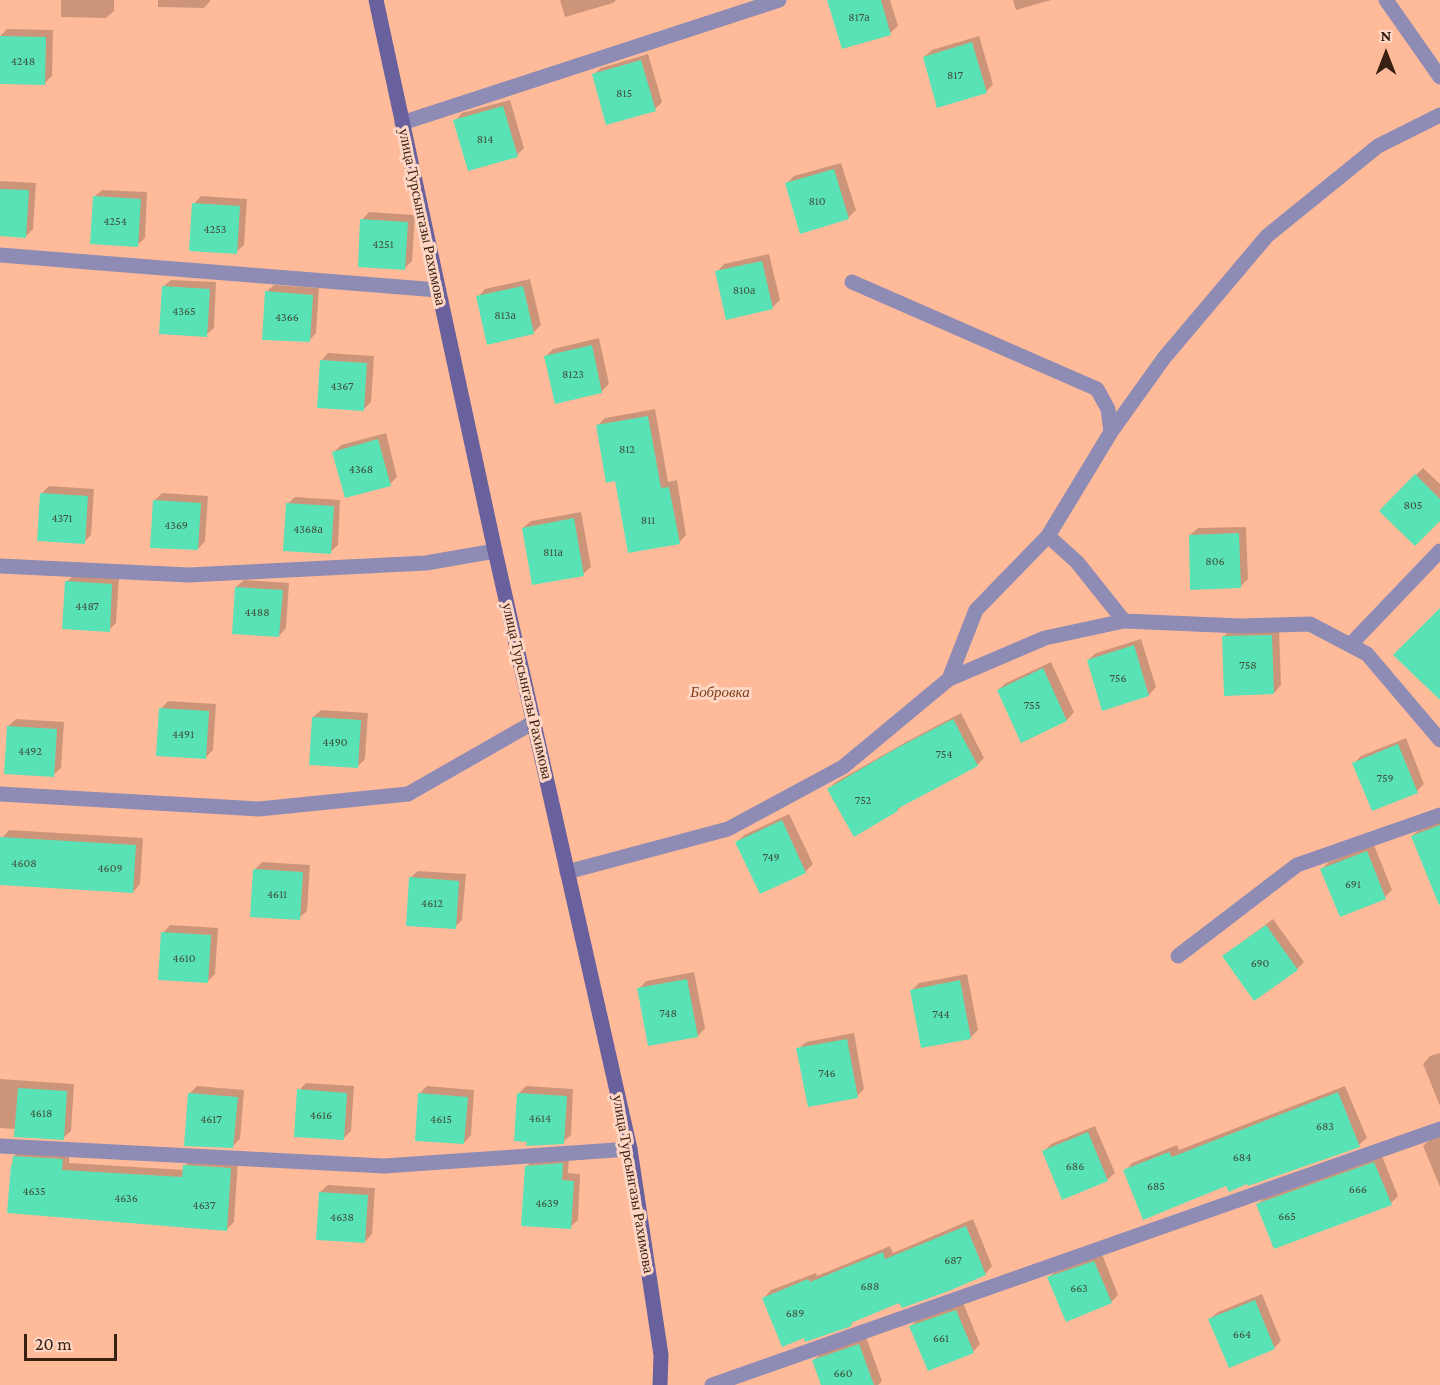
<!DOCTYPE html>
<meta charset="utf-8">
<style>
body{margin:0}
#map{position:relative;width:1440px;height:1385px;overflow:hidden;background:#fed6c3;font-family:"Crimson Pro",serif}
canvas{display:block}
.north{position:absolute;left:1356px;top:24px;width:60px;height:60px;-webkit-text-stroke:4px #fed6c3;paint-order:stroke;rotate:0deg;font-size:16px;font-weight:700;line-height:24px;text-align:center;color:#382013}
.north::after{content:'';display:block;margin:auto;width:21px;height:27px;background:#382013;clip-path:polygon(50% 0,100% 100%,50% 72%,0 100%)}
.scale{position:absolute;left:24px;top:1334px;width:93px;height:27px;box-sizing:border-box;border:3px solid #382013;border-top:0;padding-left:8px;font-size:18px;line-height:21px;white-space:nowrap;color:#382013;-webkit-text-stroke:4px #fed6c3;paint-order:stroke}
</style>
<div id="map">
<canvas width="1440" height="1385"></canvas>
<div class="north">N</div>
<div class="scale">20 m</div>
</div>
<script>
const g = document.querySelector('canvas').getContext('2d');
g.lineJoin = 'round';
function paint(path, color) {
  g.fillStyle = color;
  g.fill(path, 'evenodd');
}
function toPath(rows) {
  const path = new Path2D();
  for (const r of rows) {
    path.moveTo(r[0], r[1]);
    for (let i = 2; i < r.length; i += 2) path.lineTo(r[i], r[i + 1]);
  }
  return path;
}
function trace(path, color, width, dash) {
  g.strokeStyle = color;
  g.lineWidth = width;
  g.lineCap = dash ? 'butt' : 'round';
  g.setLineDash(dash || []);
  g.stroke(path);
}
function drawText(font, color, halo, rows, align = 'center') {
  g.font = font + ' "Crimson Pro",serif';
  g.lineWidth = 6;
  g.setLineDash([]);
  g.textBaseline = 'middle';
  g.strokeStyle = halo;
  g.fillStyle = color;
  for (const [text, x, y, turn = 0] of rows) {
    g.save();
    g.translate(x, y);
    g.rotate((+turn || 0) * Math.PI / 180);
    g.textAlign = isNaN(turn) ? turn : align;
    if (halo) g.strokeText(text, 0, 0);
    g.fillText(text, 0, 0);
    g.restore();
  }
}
paint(toPath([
 [0,0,1440,0,1440,1385,0,1385]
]), '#fb9');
paint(toPath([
 [61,0,114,0,114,11,106,18,61,17],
 [158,0,211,0,204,8,158,7],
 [560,0,616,0,613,3,565,17],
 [829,0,890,0,898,26,890,33],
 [1013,0,1051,0,1016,10],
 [7,29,53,30,52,76,44,84,0,83,0,36],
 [979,36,993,84,986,92,924,57,932,50],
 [648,54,662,102,655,109,593,75,601,68],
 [510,100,524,148,517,155,455,121,462,113],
 [841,163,856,210,848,218,787,183,794,176],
 [0,181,36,183,33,229,26,236,0,235],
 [102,190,147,192,145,238,137,245,94,197],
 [201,196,247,199,244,245,236,252,194,204],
 [369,212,415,215,412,261,405,268,362,220],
 [769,254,780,300,772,308,717,272,724,264],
 [530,279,541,325,533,333,478,297,485,289],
 [171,280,216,282,214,328,206,335,163,287],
 [274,285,319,288,316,333,309,341,266,292],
 [599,338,609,384,601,392,546,356,553,349],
 [328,353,374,356,371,402,364,409,321,361],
 [655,409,668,482,677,480,686,535,679,543,616,479,597,426,605,418],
 [386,433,397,477,390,484,334,452,341,445],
 [1423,468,1440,484,1440,519,1381,511],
 [49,486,94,489,91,535,84,542,41,494],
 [162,493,208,496,205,541,198,549,155,500],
 [295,497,340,500,338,545,330,552,287,504],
 [581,512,591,567,583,574,523,528,531,521],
 [1246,527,1248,579,1240,587,1190,535,1198,528],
 [74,575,119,577,116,623,109,630,66,582],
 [244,580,289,583,286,628,279,636,236,587],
 [1279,628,1281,685,1274,693,1223,637,1231,629],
 [1141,639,1156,687,1149,695,1088,660,1096,653],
 [1051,662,1074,712,1067,720,1022,741,998,690,1006,683],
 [168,701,216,704,213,750,205,758,161,709],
 [321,710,368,713,365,759,358,766,313,717],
 [961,713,984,758,977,765,903,804,898,810,855,835,828,789,836,782,906,742],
 [16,719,64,722,61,768,53,775,8,726],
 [1406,738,1424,784,1417,791,1354,763,1361,756],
 [789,814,813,864,805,872,737,842,744,835],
 [1440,822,1440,878,1412,836,1420,829],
 [9,830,143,838,140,884,133,892,0,884,2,838],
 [1374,845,1392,890,1385,897,1322,869,1329,862],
 [262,862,310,865,307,911,299,918,255,869],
 [418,871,466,874,462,920,455,927,410,878],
 [1273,919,1304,962,1297,969,1224,956],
 [170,925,218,928,215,974,207,982,163,933],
 [694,972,705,1028,698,1036,639,989,646,981],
 [967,974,978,1030,970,1038,912,990,919,983],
 [854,1033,864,1089,857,1096,798,1049,806,1042],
 [1440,1053,1440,1106,1423,1064,1430,1056],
 [0,1079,74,1084,71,1131,63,1138,14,1135,15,1129,0,1128],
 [306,1083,354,1086,351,1131,343,1139,299,1090],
 [197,1086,244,1090,240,1139,232,1147,189,1094],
 [427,1086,474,1090,471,1135,464,1143,419,1094],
 [526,1086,573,1089,571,1135,563,1142,528,1140,518,1094],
 [1345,1086,1367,1138,1359,1145,1249,1184,1248,1182,1227,1184,1125,1171,1132,1163,1177,1145,1179,1150],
 [1095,1126,1115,1173,1107,1180,1044,1151,1051,1144],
 [1440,1136,1440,1187,1423,1146,1431,1139],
 [20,1150,69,1152,69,1163,184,1170,184,1166,192,1159,238,1161,234,1222,227,1229,9,1212,13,1157],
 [1382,1156,1398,1196,1391,1203,1258,1204,1265,1197],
 [569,1157,568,1173,580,1174,578,1220,570,1227,526,1167,534,1159],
 [328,1185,375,1188,372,1234,365,1242,320,1192],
 [973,1219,992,1266,985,1274,900,1301,857,1319,851,1324,804,1336,764,1298,771,1290,816,1273,817,1276,890,1246,893,1253],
 [1102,1254,1118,1295,1111,1302,1049,1278,1056,1270],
 [1262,1294,1281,1341,1274,1348,1210,1319,1218,1312],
 [963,1303,980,1344,973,1352,911,1326,918,1319],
 [866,1337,882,1381,878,1385,822,1385,813,1361,821,1353]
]), '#0003');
paint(toPath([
 [827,0,881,0,891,35,842,49],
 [0,36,46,37,45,85,0,84],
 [972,42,987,93,937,108,923,57],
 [641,60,656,111,606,125,592,74],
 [503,106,518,157,468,171,453,120],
 [834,169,849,219,800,234,785,183],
 [0,189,29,190,26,238,0,236],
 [93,196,141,199,138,247,90,244],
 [192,203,240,206,237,254,189,251],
 [360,219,408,222,405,270,358,267],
 [762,261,773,309,726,320,715,271],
 [162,286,210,289,207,337,159,334],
 [523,286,534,334,487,345,476,296],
 [265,291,313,295,310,342,262,340],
 [592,345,602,393,555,404,544,356],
 [320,360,367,363,364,411,317,408],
 [648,416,661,488,669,487,680,544,628,553,615,481,606,483,596,425],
 [378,439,391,486,345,498,332,452],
 [1415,474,1440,499,1440,521,1415,546,1379,511],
 [40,493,88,496,85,544,37,541],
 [153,500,201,503,198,550,150,548],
 [286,503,334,506,331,554,283,551],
 [574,518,584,576,532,585,522,528],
 [1239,533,1241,588,1190,590,1189,535],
 [65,581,112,584,110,632,62,629],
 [235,587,283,590,279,637,232,634],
 [1440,608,1440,700,1393,655],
 [1272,635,1274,694,1224,696,1222,636],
 [1134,645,1149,696,1102,711,1087,660],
 [1043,668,1067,721,1021,743,997,690],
 [159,708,209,711,206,759,156,756],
 [312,717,361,720,358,768,309,765],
 [953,719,978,766,897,809,898,811,854,837,827,789,897,748],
 [7,726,57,729,54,777,4,774],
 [1398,744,1418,793,1372,811,1352,763],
 [782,820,806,873,760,894,735,842],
 [1440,825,1440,905,1439,905,1411,836],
 [0,837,136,845,133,893,0,885],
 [1367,851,1386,899,1340,917,1320,869],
 [253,869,303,872,300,920,250,917],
 [409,877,459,881,456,929,406,926],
 [1266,925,1298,970,1254,1001,1222,956],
 [161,932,211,935,208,983,158,980],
 [687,979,698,1037,648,1046,637,988],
 [960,980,971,1039,921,1048,910,990],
 [847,1039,858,1098,808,1107,796,1048],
 [18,1088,67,1091,64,1140,14,1137],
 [297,1089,347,1093,344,1140,294,1137],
 [1338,1092,1360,1147,1248,1186,1247,1184,1229,1192,1226,1186,1143,1220,1123,1170,1169,1152,1172,1157],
 [188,1093,238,1097,233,1148,184,1146],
 [418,1093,468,1097,464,1144,415,1141],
 [517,1093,567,1096,564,1144,526,1146,527,1142,514,1141],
 [1088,1132,1108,1181,1062,1200,1042,1151],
 [13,1156,63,1159,62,1170,182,1177,183,1165,231,1168,227,1231,7,1213,11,1165,12,1165],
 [1374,1162,1392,1205,1274,1249,1256,1204],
 [563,1163,562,1180,574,1181,571,1229,521,1226,525,1166],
 [319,1192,368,1195,365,1243,316,1240],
 [966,1226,986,1275,949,1291,902,1308,899,1303,851,1323,852,1326,805,1342,804,1338,782,1347,762,1298,808,1279,810,1282,883,1252,885,1259],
 [1094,1261,1112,1303,1066,1322,1047,1277],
 [1255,1300,1275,1349,1229,1368,1208,1319],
 [956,1310,974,1353,928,1371,909,1326],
 [859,1344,874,1385,821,1385,812,1360]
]), '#59e2b5');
trace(toPath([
 [402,123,779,0]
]), '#8e8bb4', 15);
trace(toPath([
 [1386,0,1440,77],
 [0,255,438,290],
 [852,282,1097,389,1108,409,1111,432,1048,536,976,610,949,679],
 [1111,432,1164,358,1267,236,1378,146,1440,115],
 [1048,536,1077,562,1124,621],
 [0,566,189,575,426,563,495,551],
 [1351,644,1440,551],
 [0,794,259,809,408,794,534,722],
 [567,872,728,829,843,767,949,679,1045,638,1124,621,1241,626,1310,624,1367,654,1440,740],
 [1178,956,1297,865,1440,815],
 [0,1146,384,1166,630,1149],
 [712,1385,1440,1129]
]), '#8e8bb4', 15);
trace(toPath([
 [376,0,495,551,630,1149,661,1355,660,1385]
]), '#68619d', 15);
drawText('12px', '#40503c', null, [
 ["817а",859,17],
 ["4248",23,61],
 ["817",955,75],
 ["815",624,93],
 ["814",485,139],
 ["810",817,201],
 ["4254",115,221],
 ["4253",215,229],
 ["4251",383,244],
 ["810а",744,290],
 ["4365",184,311],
 ["813а",505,315],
 ["4366",287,317],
 ["8123",573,374],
 ["4367",342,386],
 ["812",627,449],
 ["4368",361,469],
 ["805",1413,505],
 ["4371",62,518],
 ["811",648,520],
 ["4369",176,525],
 ["4368а",308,529],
 ["811а",553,552],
 ["806",1215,561],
 ["4487",87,606],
 ["4488",257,612],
 ["758",1248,665],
 ["756",1118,678],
 ["755",1032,705],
 ["4491",183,734],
 ["4490",335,742],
 ["4492",30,751],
 ["754",944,754],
 ["759",1385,778],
 ["752",863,800],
 ["749",771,857],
 ["4608",24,863],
 ["4609",110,868],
 ["691",1353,884],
 ["4611",277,894],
 ["4612",432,903],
 ["4610",184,958],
 ["690",1260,963],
 ["748",668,1013],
 ["744",941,1014],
 ["746",827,1073],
 ["4618",41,1113],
 ["4616",321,1115],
 ["4614",540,1118],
 ["4617",211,1119],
 ["4615",441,1119],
 ["683",1325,1126],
 ["684",1242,1157],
 ["686",1075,1166],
 ["685",1156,1186],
 ["666",1358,1189],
 ["4635",34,1191],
 ["4636",126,1198],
 ["4639",547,1203],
 ["4637",204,1205],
 ["665",1287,1216],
 ["4638",342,1217],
 ["687",953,1260],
 ["688",870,1286],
 ["663",1079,1288],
 ["689",795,1313],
 ["664",1242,1334],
 ["661",941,1338],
 ["660",843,1373]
]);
drawText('15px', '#382013', '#fed6c3', [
 ["улица Турсынгазы Рахимова",422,217,78],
 ["улица Турсынгазы Рахимова",527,691,77],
 ["улица Турсынгазы Рахимова",633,1184,80]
]);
drawText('italic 15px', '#7e3f1b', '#fed6c3', [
 ["Бобровка",720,692]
]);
</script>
